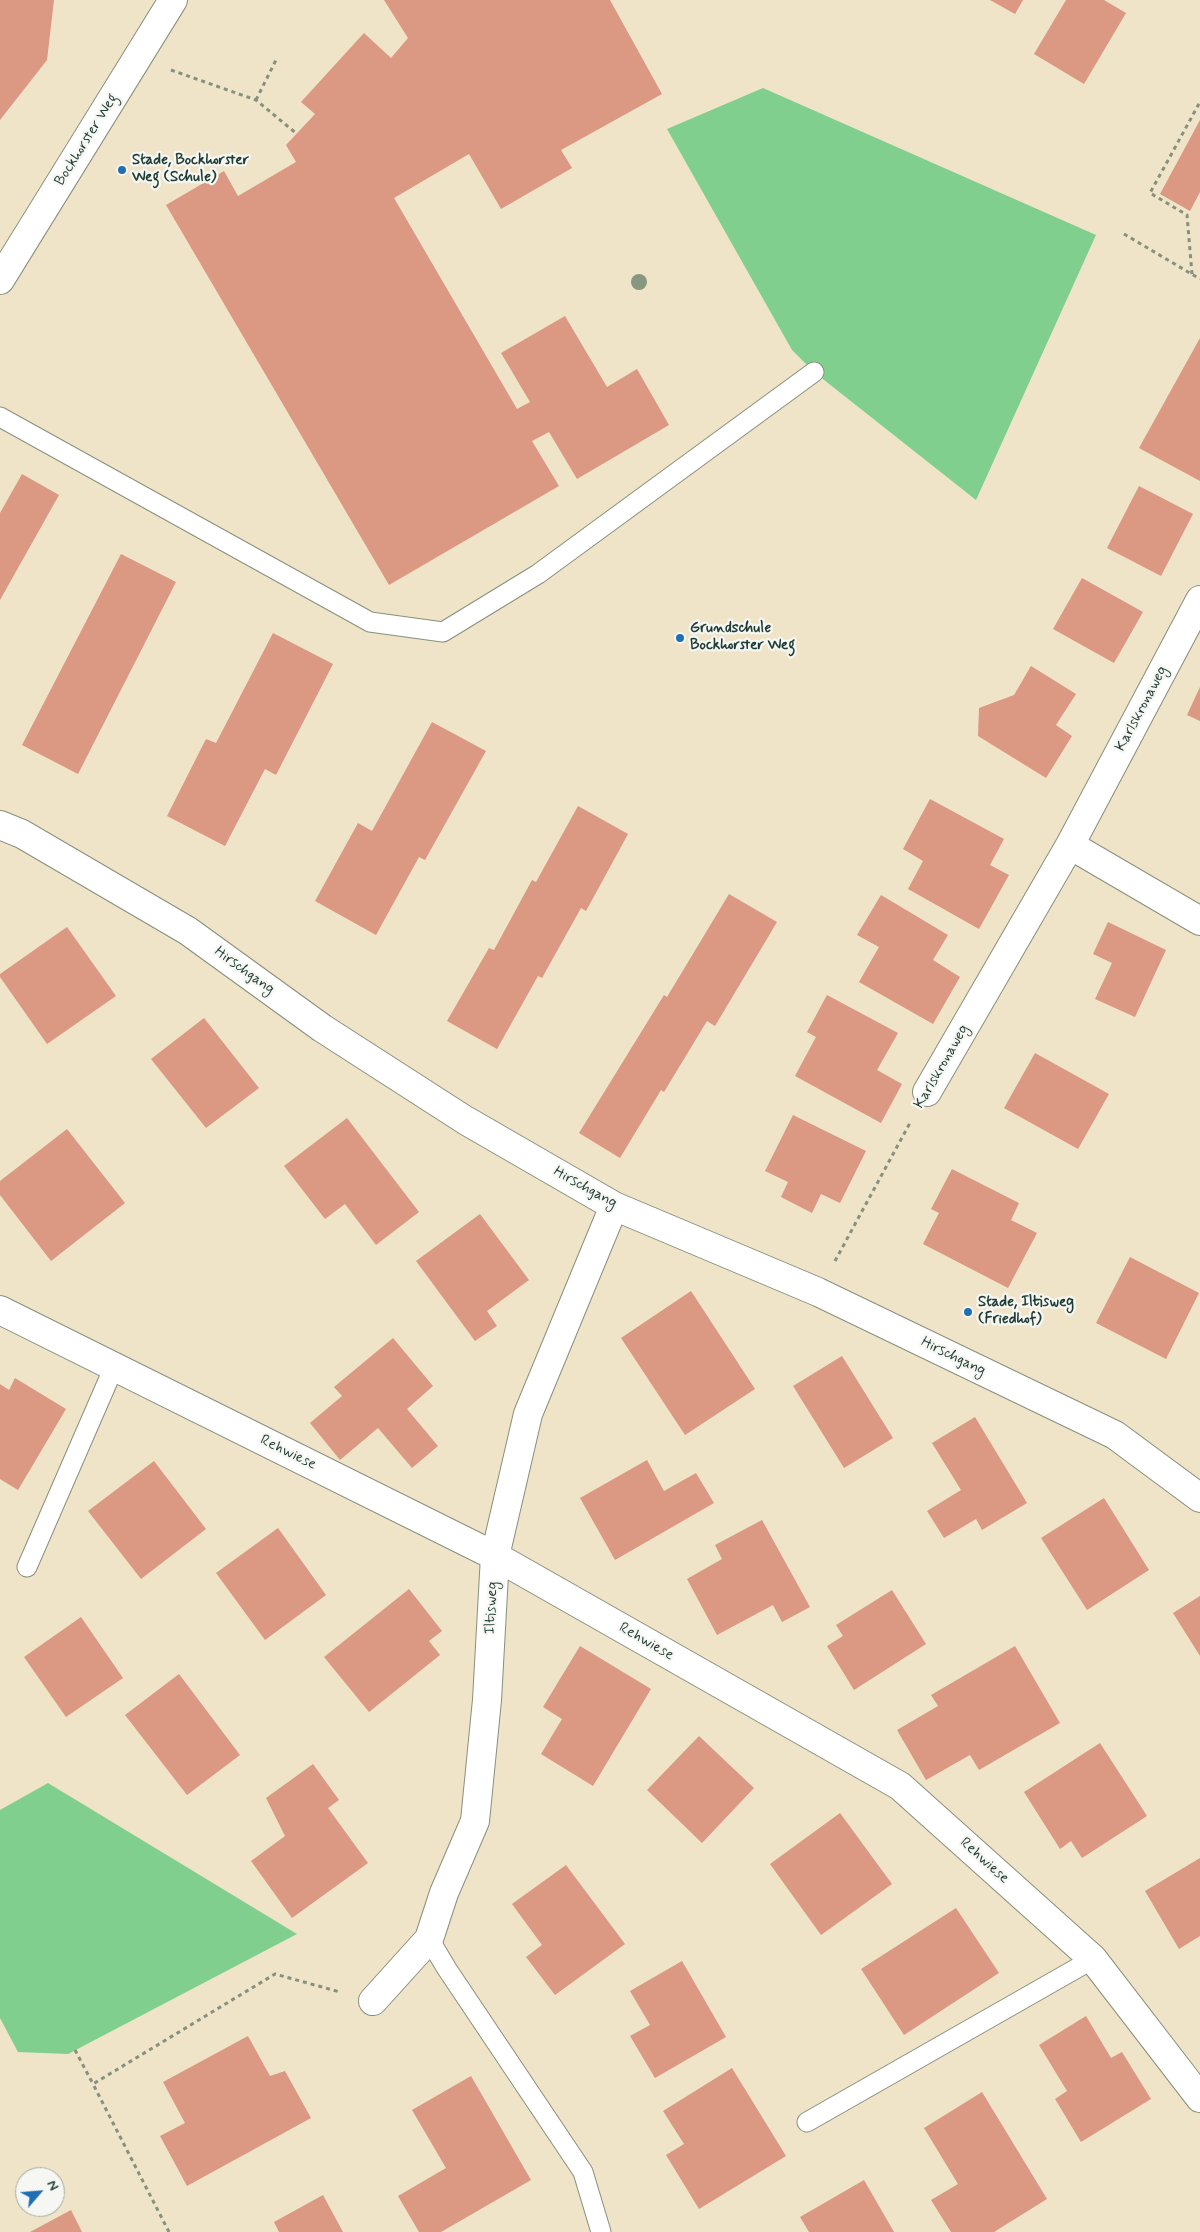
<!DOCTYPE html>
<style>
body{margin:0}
#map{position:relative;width:1200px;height:2232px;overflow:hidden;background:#efe3c8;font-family:Mynerve,sans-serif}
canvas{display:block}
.north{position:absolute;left:15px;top:2167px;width:50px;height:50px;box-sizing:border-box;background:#f6f6f2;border:1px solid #a0aca6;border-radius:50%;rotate:63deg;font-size:14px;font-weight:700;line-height:20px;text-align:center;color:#1f3d34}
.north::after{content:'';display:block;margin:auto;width:18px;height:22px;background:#1f6fb2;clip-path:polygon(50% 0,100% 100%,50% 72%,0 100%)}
</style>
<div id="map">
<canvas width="1200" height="2232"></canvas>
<div class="north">N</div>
</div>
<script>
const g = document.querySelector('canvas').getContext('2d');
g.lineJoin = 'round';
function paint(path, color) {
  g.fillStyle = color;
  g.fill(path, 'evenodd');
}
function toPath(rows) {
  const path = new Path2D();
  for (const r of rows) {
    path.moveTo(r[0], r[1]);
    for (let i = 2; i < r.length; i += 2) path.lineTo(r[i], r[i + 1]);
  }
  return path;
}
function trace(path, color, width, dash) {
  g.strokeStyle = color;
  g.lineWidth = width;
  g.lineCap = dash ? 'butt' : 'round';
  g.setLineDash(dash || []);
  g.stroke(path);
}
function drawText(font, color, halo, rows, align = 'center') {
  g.font = font + ' Mynerve,sans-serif';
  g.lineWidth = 4.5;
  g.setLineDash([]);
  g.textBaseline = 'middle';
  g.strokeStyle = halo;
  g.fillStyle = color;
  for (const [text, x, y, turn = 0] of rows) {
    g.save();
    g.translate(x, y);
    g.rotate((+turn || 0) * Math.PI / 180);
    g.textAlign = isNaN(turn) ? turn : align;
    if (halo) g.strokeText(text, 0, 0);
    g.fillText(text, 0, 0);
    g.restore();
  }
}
paint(toPath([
 [763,88,1096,235,976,500,814,372,792,350,667,129],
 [48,1783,297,1934,68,2054,18,2052,0,2018,0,1810]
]), '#81cf8f');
paint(toPath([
 [0,0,54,0,47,60,0,120],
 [384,0,610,0,662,94,561,150,572,168,501,209,469,154,394,198,517,409,530,402,501,353,565,316,607,387,637,369,669,425,577,479,549,432,532,441,559,486,389,585,166,205,224,171,238,196,296,162,286,145,315,114,301,102,364,33,391,58,408,38],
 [990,0,1023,0,1015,14],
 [1066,0,1104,0,1126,13,1084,84,1034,54],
 [1200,120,1200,192,1190,211,1160,194],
 [1200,338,1200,481,1139,448],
 [22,474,59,495,0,600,0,513],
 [1139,486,1193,514,1161,576,1107,548],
 [121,554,176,582,78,774,22,745],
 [1082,578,1143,612,1114,663,1053,629],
 [273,633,333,664,276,775,265,769,225,846,167,816,206,739,216,743],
 [1031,666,1076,694,1056,725,1072,736,1046,778,978,736,979,708,1014,695],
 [1200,687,1200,721,1187,715],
 [432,722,486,751,425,860,419,857,376,935,315,901,358,823,372,831],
 [930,799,1004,839,990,865,1009,875,979,929,908,889,923,861,903,849],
 [578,806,628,834,586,911,581,908,542,978,538,976,497,1049,447,1021,489,948,494,950,532,880,536,882],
 [729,894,777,922,715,1026,707,1021,664,1092,661,1090,620,1158,579,1133,664,995,667,997],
 [881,895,948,935,933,960,960,977,933,1024,859,982,879,947,857,935],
 [1108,922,1166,950,1135,1017,1095,999,1112,963,1093,954],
 [67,927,116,996,47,1044,0,977,0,974],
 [827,995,898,1033,877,1070,902,1084,881,1123,795,1076,816,1037,807,1032],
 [204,1018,259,1088,206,1128,151,1059],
 [1035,1053,1109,1094,1078,1149,1004,1108],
 [793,1115,866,1151,840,1203,821,1194,812,1213,781,1197,788,1182,765,1171],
 [347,1118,419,1212,376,1245,345,1204,325,1219,284,1166],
 [67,1129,125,1203,51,1261,0,1195,0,1181],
 [952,1169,1019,1203,1011,1220,1037,1233,1008,1288,923,1244,939,1213,931,1209],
 [480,1214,529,1280,487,1311,497,1326,475,1341,416,1261],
 [1130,1257,1199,1293,1166,1359,1096,1323],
 [691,1291,755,1389,685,1435,621,1338],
 [393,1338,433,1386,407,1409,438,1446,412,1468,378,1428,340,1460,310,1423,342,1396,334,1387],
 [842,1356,893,1438,844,1468,793,1386],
 [15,1378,66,1409,18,1490,0,1479,0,1384,9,1390],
 [975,1417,1027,1503,982,1530,976,1519,944,1538,927,1511,961,1490,932,1443],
 [647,1460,664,1491,696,1473,714,1503,615,1560,580,1498],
 [154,1461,206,1529,141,1579,88,1511],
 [1104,1498,1149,1570,1087,1610,1041,1538],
 [762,1520,810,1607,782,1622,773,1605,717,1635,687,1579,722,1559,715,1545],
 [278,1528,326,1595,265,1640,216,1573],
 [409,1589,442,1631,429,1641,440,1655,369,1712,324,1657],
 [892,1590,926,1644,854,1690,827,1646,843,1636,836,1625],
 [1200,1596,1200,1656,1173,1613],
 [81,1617,123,1678,66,1717,24,1657],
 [580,1646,651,1689,593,1786,541,1754,562,1719,543,1707],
 [1015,1646,1060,1723,979,1770,970,1755,926,1780,897,1730,938,1706,931,1695],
 [179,1674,240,1755,187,1795,125,1715],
 [699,1736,754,1788,702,1843,647,1790],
 [1100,1743,1147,1816,1082,1858,1071,1841,1060,1849,1024,1792],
 [313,1764,339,1800,328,1808,368,1863,292,1918,251,1861,285,1836,266,1798],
 [840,1813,892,1884,821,1935,770,1864],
 [1200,1858,1200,1936,1179,1949,1145,1891],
 [566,1865,625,1944,555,1995,526,1957,542,1945,512,1904],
 [956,1908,999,1973,904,2035,861,1969],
 [682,1961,726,2037,655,2078,630,2036,650,2025,630,1991],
 [1086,2016,1111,2058,1122,2052,1151,2099,1081,2142,1055,2099,1067,2091,1039,2045],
 [248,2036,270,2076,285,2071,311,2118,187,2186,160,2136,185,2123,163,2082],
 [732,2068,786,2156,699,2209,666,2155,684,2144,663,2111],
 [471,2076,531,2180,441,2232,419,2232,398,2196,446,2168,412,2110],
 [982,2092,1047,2199,994,2232,951,2232,931,2200,958,2184,924,2128],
 [864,2180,894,2232,809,2232,800,2217],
 [323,2195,343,2232,279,2232,274,2222],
 [71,2210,82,2232,30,2232]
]), '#db9882');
const lane = toPath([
 [0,417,370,622,443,632,538,574,814,372],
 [27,1567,114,1367],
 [429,1939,447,1969,583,2172,601,2232],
 [807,2122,1093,1959]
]);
const street = toPath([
 [0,280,173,0],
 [0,825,22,834,188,931,322,1028,465,1120,614,1206,818,1292,1115,1435,1200,1498],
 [1070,845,1200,921],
 [927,1092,1070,845,1200,600],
 [0,1310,495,1556,900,1786,1093,1959,1200,2098],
 [373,2001,429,1939,444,1893,475,1821,487,1700,495,1556,528,1414,614,1206]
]);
trace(lane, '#87907e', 21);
trace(street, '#87907e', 30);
trace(toPath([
 [171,70,256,100,297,134],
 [256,100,276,60],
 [1124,234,1200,279],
 [1192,274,1187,215,1150,193,1200,102],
 [835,1261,911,1121],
 [75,2050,93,2084],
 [169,2232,93,2084,275,1974,340,1992]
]), '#87907e', 3, [4, 4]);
trace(lane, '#fff', 19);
trace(street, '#fff', 28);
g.fillStyle = '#889880';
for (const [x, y] of [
 [639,282]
]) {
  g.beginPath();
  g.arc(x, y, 8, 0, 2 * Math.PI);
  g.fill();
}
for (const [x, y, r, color] of [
 [122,170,5,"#1f6fb2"],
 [680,638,5,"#1f6fb2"],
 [968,1312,5,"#1f6fb2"]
]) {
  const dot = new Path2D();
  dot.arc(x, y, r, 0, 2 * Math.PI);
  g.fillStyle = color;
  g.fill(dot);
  trace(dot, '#f6f6f2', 2);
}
drawText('15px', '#1f3d34', '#f6f6f2', [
 ["Bockhorster Weg",87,140,-58],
 ["Karlskronaweg",1142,709,-62],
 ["Hirschgang",244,971,36],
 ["Karlskronaweg",942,1067,-60],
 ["Hirschgang",585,1188,29],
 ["Hirschgang",953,1357,26],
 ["Rehwiese",288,1453,26],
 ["Iltisweg",492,1608,-87],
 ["Rehwiese",646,1642,30],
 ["Rehwiese",984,1861,42]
]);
drawText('bold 15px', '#1f3d34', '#f6f6f2', [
 ["Stade, Bockhorster",132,161],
 ["Weg (Schule)",132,178],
 ["Grundschule",690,629],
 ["Bockhorster Weg",690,646],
 ["Stade, Iltisweg",978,1303],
 ["(Friedhof)",978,1320]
], 'left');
</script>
